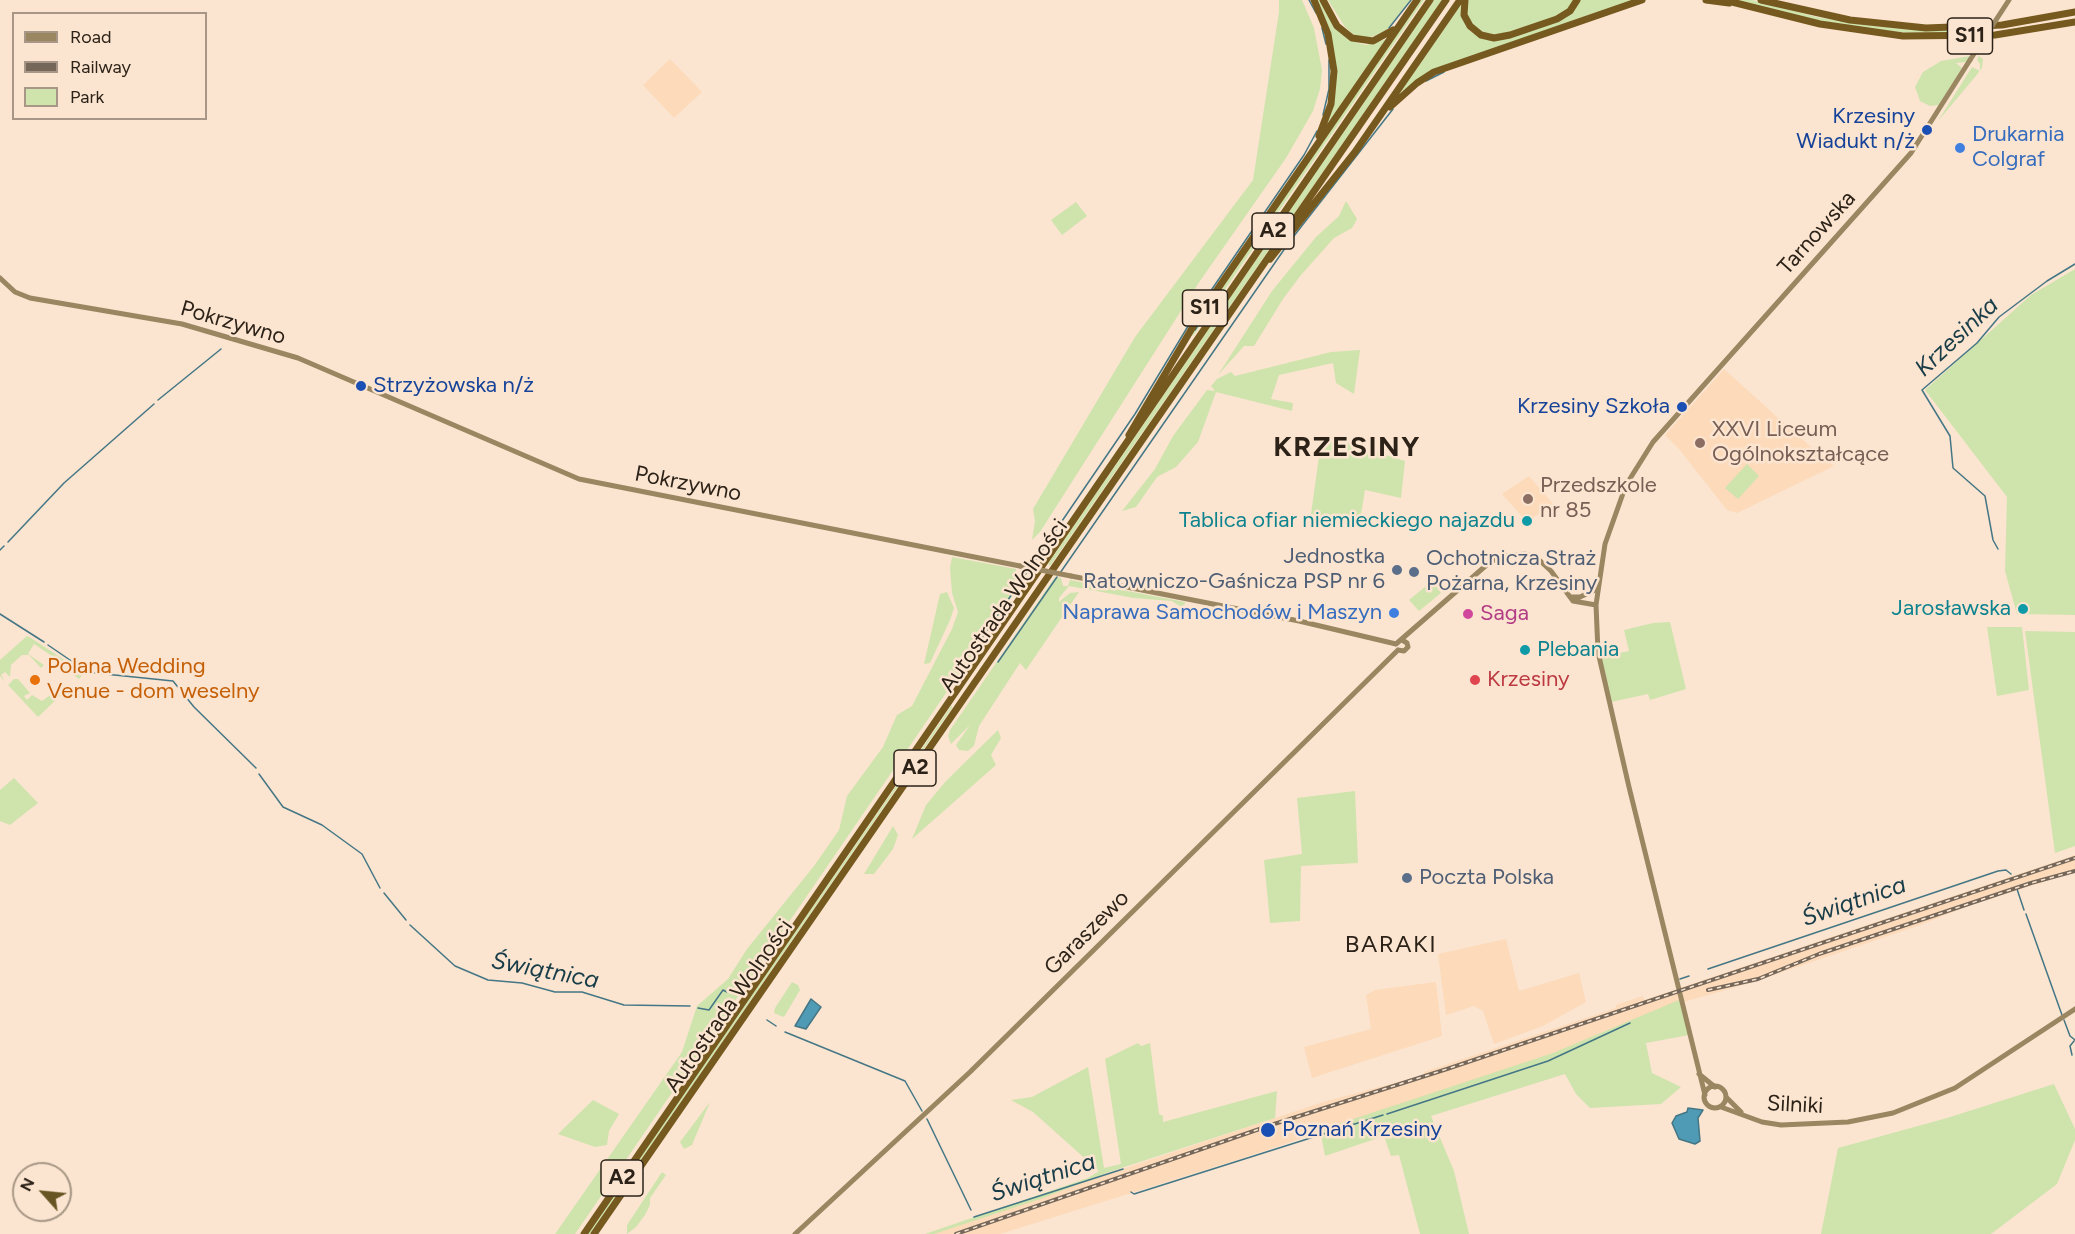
<!DOCTYPE html>
<meta charset="utf-8">
<style>
body{margin:0}
#map{position:relative;width:2075px;height:1234px;overflow:hidden;background:#fbe5d0;font-family:Figtree,sans-serif}
canvas{display:block}
.legend{position:absolute;left:12px;top:12px;width:195px;height:108px;box-sizing:border-box;background:#fbe5d0;border:2px solid #a89786;margin:0;padding:8px 10px;list-style:none;font-size:18px;color:#2c2218}
.legend li{display:flex;align-items:center;gap:12px;height:30px}
.legend b{width:30px;border:2px solid #a89786}
.north{position:absolute;left:12px;top:1162px;width:60px;height:60px;box-sizing:border-box;background:#fbe5d0;border:2px solid #a89786;border-radius:50%;rotate:297deg;font-size:16px;font-weight:700;line-height:24px;text-align:center;color:#2c2218}
.north::after{content:'';display:block;margin:auto;width:21px;height:27px;background:#675523;clip-path:polygon(50% 0,100% 100%,50% 72%,0 100%)}
</style>
<div id="map">
<canvas width="2075" height="1234"></canvas>
<ul class="legend">
<li><b style="height:8px;background:#9a8661"></b>Road</li>
<li><b style="height:8px;background:#756759"></b>Railway</li>
<li><b style="height:16px;background:#cfe3ad"></b>Park</li>
</ul>
<div class="north">N</div>
</div>
<script>
const g = document.querySelector('canvas').getContext('2d');
g.lineJoin = 'round';
function paint(path, color) {
  g.fillStyle = color;
  g.fill(path, 'evenodd');
}
function toPath(rows) {
  const path = new Path2D();
  for (const r of rows) {
    if (r.length === 3) {
      path.moveTo(r[0] + r[2], r[1]);
      path.arc(r[0], r[1], r[2], 0, 2 * Math.PI);
      continue;
    }
    path.moveTo(r[0], r[1]);
    for (let i = 2; i < r.length; i += 2) path.lineTo(r[i], r[i + 1]);
  }
  return path;
}
function trace(path, color, width, dash) {
  g.strokeStyle = color;
  g.lineWidth = width;
  g.lineCap = dash ? 'butt' : 'round';
  g.setLineDash(dash || []);
  g.stroke(path);
}
function drawText(font, color, halo, rows, align = 'center') {
  g.font = font + ' Figtree,sans-serif';
  g.lineWidth = 5;
  g.setLineDash([]);
  g.textBaseline = 'middle';
  g.strokeStyle = halo;
  g.fillStyle = color;
  for (const [text, x, y, turn = 0] of rows) {
    g.save();
    g.translate(x, y);
    g.rotate((+turn || 0) * Math.PI / 180);
    g.textAlign = isNaN(turn) ? turn : align;
    if (halo) g.strokeText(text, 0, 0);
    g.fillText(text, 0, 0);
    g.restore();
  }
}
paint(toPath([
 [670,59,702,92,674,118,643,85],
 [1724,369,1797,435,1834,466,1737,513,1727,510,1679,449,1665,435],
 [1529,476,1553,504,1527,522,1502,494],
 [2075,855,2075,872,1978,902,1920,925,1753,982,1673,1005,1556,1053,1243,1158,1000,1234,928,1234,1323,1102,1424,1075,1424,1072,1616,1008,1616,1005,1643,996,1644,1000],
 [1506,939,1519,991,1579,973,1586,1002,1543,1026,1494,1044,1483,1011,1474,1006,1446,1015,1438,954],
 [1436,982,1442,1036,1312,1078,1304,1047,1371,1029,1366,995,1375,990]
]), '#fcdaba');
paint(toPath([
 [1279,0,1302,0,1314,28,1322,70,1320,89,1313,111,1286,158,1200,281,1040,532,1032,540,1035,521,1033,509,1135,337,1253,180,1279,12],
 [1316,0,1320,0,1337,30,1351,41,1366,45,1387,39,1325,130,1335,63],
 [1328,0,1410,0,1388,29,1375,36,1366,38,1354,35,1345,27],
 [1420,0,1424,0,1193,336,1191,334],
 [1434,0,1442,0,1050,566,1048,564],
 [1467,0,1574,0,1568,9,1557,17,1498,35,1487,35,1476,29,1467,15],
 [1580,0,1634,0,1420,78,1399,94,1462,3,1466,25,1470,31,1483,39,1494,41,1554,23],
 [1737,0,1752,0,1817,17,1873,26,1928,30,1987,29,1984,32,1911,33,1872,30,1817,20],
 [1970,56,1966,62,1956,63,1962,68,1939,105,1930,106,1920,101,1915,87,1923,72,1941,61],
 [1979,56,1983,59,1982,68,1975,77,1938,121,1972,67,1980,71,1980,64,1977,60],
 [1346,201,1357,219,1352,228,1334,238,1301,275,1283,299,1254,346,1244,346,1218,375,1272,291,1316,237,1339,216],
 [1076,202,1087,216,1062,235,1051,220],
 [2075,269,2075,615,2017,614,2005,571,2007,497,1925,390,2031,295],
 [1360,350,1354,394,1336,383,1333,363,1279,375,1271,399,1293,403,1292,411,1216,392,1198,442,1176,467,1157,477,1136,507,1122,511,1155,469,1173,436,1207,390,1215,391,1211,386,1217,379,1231,372,1235,376,1331,352],
 [1322,435,1405,461,1401,498,1365,490,1359,527,1311,514],
 [1747,464,1759,476,1738,499,1725,488],
 [952,557,1016,569,1016,577,1020,577,1027,571,976,647,1029,572,575,1234,555,1234,682,1052,697,1006,728,979,747,949,814,866,839,830,847,796,883,747,897,715,912,706,952,629,958,612,952,593,950,568],
 [1055,577,1061,578,1063,586,1068,586,1070,580,1185,602,1185,604,1181,607,1172,601,1134,598,1069,586,1059,598,1059,602,1070,593,1079,592,1026,670,1020,663,979,726,974,746,968,751,959,750,956,745,970,725,951,744,948,736,950,730],
 [1432,581,1441,593,1419,611,1409,600],
 [947,592,954,608,950,620,930,663,924,664,940,594],
 [1670,622,1686,689,1650,700,1648,694,1611,702,1600,657,1629,651,1624,630,1653,623],
 [1987,627,2022,627,2029,690,1997,696],
 [2025,631,2075,632,2075,846,2055,853],
 [27,636,31,638,84,673,79,679,71,673,73,670,34,644,28,654,44,665,41,668,29,655,22,655,11,665,10,677,5,672,1,675,5,682,0,676,0,660],
 [14,679,18,679,30,693,24,696,27,700,32,695,42,701,56,691,61,695,38,717,8,685],
 [952,705,952,708,590,1234,587,1234],
 [998,730,1001,738,991,755,996,765,912,839,926,805,946,781],
 [14,778,38,803,10,825,0,821,0,790],
 [1355,791,1358,863,1301,866,1300,921,1270,923,1264,860,1302,854,1297,798],
 [893,826,898,835,893,849,874,874,864,874],
 [792,982,798,985,800,990,784,1017,781,1016,774,1013,775,1008],
 [1679,1000,1689,1035,1646,1043,1652,1073,1681,1087,1661,1104,1590,1108,1576,1094,1565,1074,1431,1116,1454,1171,1469,1234,1420,1234,1399,1155,1391,1156,1384,1136,1325,1156,1320,1130,1553,1053],
 [1138,1043,1141,1046,1150,1043,1159,1114,1163,1116,1163,1122,1277,1091,1275,1118,1109,1172,1043,1198,934,1234,925,1234,1088,1178,1099,1171,1033,1112,1011,1100,1032,1097,1088,1067,1104,1168,1121,1164,1105,1059],
 [2054,1084,2075,1129,2075,1140,2057,1184,1991,1234,1821,1234,1838,1148,1947,1118],
 [593,1100,619,1114,609,1131,607,1145,595,1147,558,1134],
 [710,1102,692,1145,684,1149,680,1142],
 [662,1172,666,1175,650,1198,650,1205,645,1215,636,1227,627,1234,627,1225]
]), '#cfe3ad');
const water = toPath([
 [811,999,821,1007,806,1029,795,1026,811,999],
 [1688,1108,1703,1110,1698,1118,1700,1141,1695,1144,1679,1139,1672,1123,1676,1116,1687,1112,1688,1108]
]);
paint(water, '#4f9ab4');
trace(water, '#447685', 1.5);
trace(toPath([
 [1309,0,1316,13],
 [1322,28,1326,44],
 [1389,28,1411,0],
 [1426,81,1444,72],
 [1323,115,1329,89,1329,60],
 [1195,330,1211,306],
 [158,400,221,349],
 [8,542,64,483,154,404],
 [1998,549,1993,540,1985,496,1953,468,1950,436,1922,390,1977,343,1999,317,2047,281,2075,264],
 [0,550,4,546],
 [1032,565,1135,414,1199,308,1304,155,1317,131],
 [1060,573,1290,241,1393,109],
 [0,614,44,642],
 [48,645,86,671],
 [976,647,1029,569],
 [998,662,1057,577],
 [95,673,173,681,194,707,256,768],
 [259,774,283,807,322,825,362,854,380,888],
 [2017,889,2024,910],
 [384,893,406,920],
 [2026,914,2062,1015],
 [410,925,455,966,488,980,522,983,555,992,582,992,624,1005,690,1006],
 [1708,969,1998,871,2006,870,2011,874],
 [1680,979,1689,976],
 [698,1008,709,1010,723,990,727,992],
 [767,1020,776,1026],
 [2064,1020,2070,1036,2075,1040],
 [785,1032,905,1081,922,1111],
 [2072,1055,2070,1046,2074,1041],
 [1387,1114,1548,1061,1630,1023],
 [927,1119,971,1210],
 [1131,1192,1134,1194,1383,1115],
 [974,1217,1123,1169]
]), '#447685', 1.5);
trace(toPath([
 [0,278,15,292,30,298,182,324,298,358,579,479,1020,566],
 [1071,576,1299,621,1396,644],
 [1571,597,1580,597,1597,589],
 [1396,644,1490,562,1503,556,1525,554,1536,557,1551,571,1573,601,1596,605],
 [1398,650,1404,651,1408,647,1407,643,1402,640],
 [1699,1074,1715,1087],
 [1715,1097,11],
 [1705,1095,1629,787,1598,652,1596,605,1605,544,1626,485,1653,442,1911,153,1970,60],
 [1726,1097,1741,1112],
 [1721,1107,1762,1122,1781,1125,1848,1122,1893,1113,1955,1088,2075,1009],
 [795,1234,970,1072,1398,650]
]), '#9a8661', 5);
trace(toPath([
 [1314,0,1328,34,1334,71,1331,104,1319,136],
 [1323,0,1337,26,1352,38,1373,41,1393,30],
 [1465,0,1464,15,1470,26,1481,35,1494,38,1510,35,1557,19,1570,11,1577,0],
 [1706,0,1729,3],
 [1724,0,1820,24,1903,36,1995,35,2075,22],
 [1761,0,1850,20,1926,28,2002,25,2075,12],
 [1390,107,1417,83,1434,72,1642,0],
 [1270,259,1355,152,1460,0],
 [1129,435,1201,313,1417,0],
 [584,1234,1430,0],
 [594,1234,1446,0]
]), '#76591f', 7);
const rail = toPath([
 [1708,990,1758,979,1819,954,2031,883,2075,871],
 [956,1234,1271,1125,1447,1069,2075,858]
]);
trace(rail, '#756759', 4);
trace(rail, '#fbe5d0', 1.5, [4.5]);
trace(toPath([
 [1970,60,2009,0],
 [1020,566,1071,576]
]), '#9a8661', 5);
for (const [x, y, r, color] of [
 [1927,130,6,"#1a4fb4"],
 [1960,148,6,"#3f7fe0"],
 [361,386,6,"#1a4fb4"],
 [1682,407,6,"#1a4fb4"],
 [1700,443,6,"#8d6e63"],
 [1528,499,6,"#8d6e63"],
 [1527,521,6,"#0f9aa8"],
 [1397,570,6,"#5c6f8a"],
 [1414,572,6,"#5c6f8a"],
 [2023,609,6,"#0f9aa8"],
 [1394,613,6,"#3f7fe0"],
 [1468,614,6,"#d1479c"],
 [1525,650,6,"#0f9aa8"],
 [35,680,6,"#e8710a"],
 [1475,680,6,"#e0444e"],
 [1407,878,6,"#5c6f8a"],
 [1268,1130,8,"#1a4fb4"]
]) {
  const dot = new Path2D();
  dot.arc(x, y, r, 0, 2 * Math.PI);
  g.fillStyle = color;
  g.fill(dot);
  trace(dot, '#fbe5d0', 2);
}
for (const [x, y, w] of [
 [1970,36,45],
 [1273,231,42],
 [1205,308,45],
 [915,768,42],
 [622,1178,42]
]) {
  const box = new Path2D();
  box.roundRect(x - w / 2, y - 18, w, 36, 4.5);
  g.fillStyle = '#fbe5d0';
  g.fill(box);
  trace(box, '#2c2218', 1.5);
}
drawText('bold 21px', '#2c2218', null, [
 ["S11",1970,36],
 ["A2",1273,231],
 ["S11",1205,308],
 ["A2",915,768],
 ["A2",622,1178]
]);
drawText('22px', '#164399', '#fbe5d0', [
 ["Krzesiny",1915,117],
 ["Wiadukt n/ż",1915,142],
 ["Strzyżowska n/ż",373,386,"left"],
 ["Krzesiny Szkoła",1670,407],
 ["Poznań Krzesiny",1282,1130,"left"]
], 'right');
drawText('22px', '#366cbe', '#fbe5d0', [
 ["Drukarnia",1972,135],
 ["Colgraf",1972,160],
 ["Naprawa Samochodów i Maszyn",1382,613,"right"]
], 'left');
drawText('22px', '#2c2218', '#fbe5d0', [
 ["Tarnowska",1817,233,-48],
 ["Pokrzywno",233,323,16],
 ["Pokrzywno",688,484,11],
 ["Autostrada Wolności",1004,606,-55],
 ["Garaszewo",1087,933,-45],
 ["Autostrada Wolności",729,1006,-55],
 ["Silniki",1795,1105,3]
]);
drawText('22px', '#785e54', '#fbe5d0', [
 ["XXVI Liceum",1712,430],
 ["Ogólnokształcące",1712,455],
 ["Przedszkole",1540,486],
 ["nr 85",1540,511]
], 'left');
drawText('22px', '#0d838f', '#fbe5d0', [
 ["Tablica ofiar niemieckiego najazdu",1515,521],
 ["Jarosławska",2011,609],
 ["Plebania",1537,650,"left"]
], 'right');
drawText('22px', '#4e5e75', '#fbe5d0', [
 ["Jednostka",1385,557,"right"],
 ["Ratowniczo-Gaśnicza PSP nr 6",1385,582,"right"],
 ["Ochotnicza Straż",1426,559],
 ["Pożarna, Krzesiny",1426,584],
 ["Poczta Polska",1419,878]
], 'left');
drawText('22px', '#b23c85', '#fbe5d0', [
 ["Saga",1480,614]
], 'left');
drawText('22px', '#c56008', '#fbe5d0', [
 ["Polana Wedding",47,667],
 ["Venue - dom weselny",47,692]
], 'left');
drawText('22px', '#be3a42', '#fbe5d0', [
 ["Krzesiny",1487,680]
], 'left');
drawText('italic 24px', '#183c48', '#fbe5d0', [
 ["Krzesinka",1957,337,-43],
 ["Świątnica",1854,902,-19],
 ["Świątnica",545,971,11],
 ["Świątnica",1043,1178,-18]
]);
g.letterSpacing = '1.5px';
drawText('24px', '#2c2218', '#fbe5d0', [
 ["BARAKI",1391,945]
]);
g.letterSpacing = '0px';
g.letterSpacing = '1.5px';
drawText('bold 28px', '#2c2218', '#fbe5d0', [
 ["KRZESINY",1347,448]
]);
g.letterSpacing = '0px';
</script>
